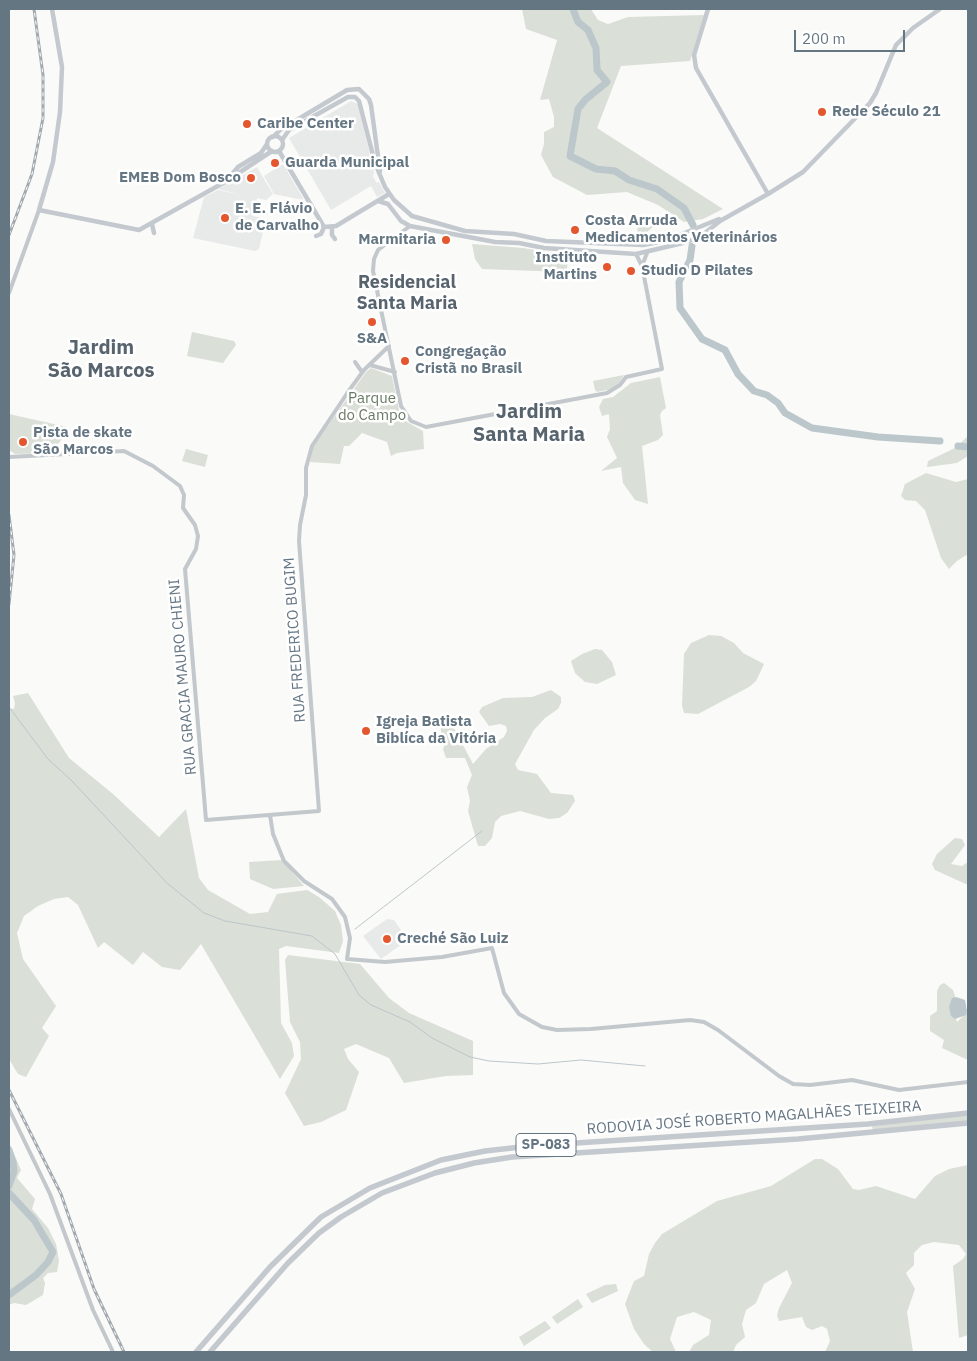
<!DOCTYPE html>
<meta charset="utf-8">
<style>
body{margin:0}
#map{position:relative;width:977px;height:1361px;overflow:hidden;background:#fafaf8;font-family:"IBM Plex Sans",sans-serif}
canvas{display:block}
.frame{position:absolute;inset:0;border:10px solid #657683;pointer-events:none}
.scale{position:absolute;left:794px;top:30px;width:111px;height:22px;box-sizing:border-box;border:2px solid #657683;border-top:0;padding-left:6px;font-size:15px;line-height:18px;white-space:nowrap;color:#657683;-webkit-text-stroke:4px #fff;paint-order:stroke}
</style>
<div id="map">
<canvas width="977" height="1361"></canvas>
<div class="frame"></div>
<div class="scale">200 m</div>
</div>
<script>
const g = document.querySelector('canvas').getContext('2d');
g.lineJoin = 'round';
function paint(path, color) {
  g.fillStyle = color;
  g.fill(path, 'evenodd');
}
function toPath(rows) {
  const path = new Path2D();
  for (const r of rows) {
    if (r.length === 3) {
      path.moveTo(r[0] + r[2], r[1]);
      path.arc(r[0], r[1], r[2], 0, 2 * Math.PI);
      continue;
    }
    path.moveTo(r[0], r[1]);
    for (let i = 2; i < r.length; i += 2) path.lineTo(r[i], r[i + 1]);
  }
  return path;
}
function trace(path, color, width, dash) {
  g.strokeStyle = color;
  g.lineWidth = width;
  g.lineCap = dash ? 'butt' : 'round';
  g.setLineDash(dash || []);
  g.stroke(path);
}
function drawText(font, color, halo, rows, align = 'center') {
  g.font = font + ' "IBM Plex Sans",sans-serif';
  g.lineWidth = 5;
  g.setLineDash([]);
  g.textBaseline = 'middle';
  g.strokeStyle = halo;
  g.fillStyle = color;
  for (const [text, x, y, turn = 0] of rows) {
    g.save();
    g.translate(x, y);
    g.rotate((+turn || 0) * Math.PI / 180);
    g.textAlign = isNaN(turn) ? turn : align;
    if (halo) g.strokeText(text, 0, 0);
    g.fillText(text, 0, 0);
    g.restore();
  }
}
paint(toPath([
 [351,101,358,104,374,172,373,177,377,183,379,182,385,193,377,197,371,186,331,210,289,138],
 [283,164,303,198,303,200,274,194,264,176],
 [257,167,273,194,266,200,257,198,253,216,266,219,259,249,255,251,193,238,204,197,218,190,242,195,218,189],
 [387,919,394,920,408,940,381,959,363,936]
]), '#e8e9e9');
paint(toPath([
 [522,9,591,9,598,20,608,24,628,17,704,15,690,61,621,66,597,128,723,209,703,219,684,222,658,205,627,192,587,195,553,177,541,155,544,144,544,132,554,127,554,117,549,99,540,100,557,40,526,29],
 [641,217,655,225,647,232,649,242,636,244,638,223],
 [472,244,523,248,565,255,568,260,567,269,565,272,482,269,475,259],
 [192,332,234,341,236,345,223,363,187,356],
 [371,368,392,376,399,410,407,422,423,431,424,449,397,453,391,456,387,442,362,433,349,446,344,446,340,464,310,462,313,448,317,441,366,372],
 [624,375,616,388,597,392,595,390,593,381],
 [660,377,666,408,662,411,660,415,663,435,658,440,642,446,648,504,635,500,623,483,621,467,601,471,617,458,607,437,610,429,609,414,602,416,599,407,603,399,613,397,631,383],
 [9,414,67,427,68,431,51,453,15,454,9,450],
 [968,436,968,456,957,463,927,467,928,461,955,448],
 [186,449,208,455,205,467,182,461],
 [926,473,956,482,968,479,968,554,957,561,949,569,941,558,925,510,916,501,905,500,901,496,905,484],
 [709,635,721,636,734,643,743,653,764,664,756,681,749,687,698,714,684,713,682,705,684,654,691,643],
 [595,649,602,650,612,662,616,675,597,684,585,682,575,673,571,661,582,654],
 [551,690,561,697,561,703,558,709,545,718,534,730,515,764,518,770,537,774,551,793,573,795,575,801,567,813,559,818,549,819,520,811,501,816,495,822,492,838,485,846,478,846,468,811,470,801,467,787,472,775,465,758,446,758,443,749,445,744,441,738,441,722,447,720,455,730,473,764,486,749,504,737,507,731,506,726,500,724,489,726,479,712,482,707,503,698,532,697],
 [28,693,69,758,113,794,159,837,186,809,199,878,208,890,250,914,268,912,277,894,307,890,319,897,335,911,341,925,343,941,339,953,286,946,279,949,281,1023,292,1043,294,1056,280,1079,201,944,180,970,162,967,143,952,133,965,104,942,98,948,78,905,68,897,54,899,38,906,24,916,17,933,23,959,56,1006,42,1028,49,1036,26,1077,18,1074,9,1059,9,708,14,709,15,703,13,696],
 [955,838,962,839,965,845,951,864,962,866,968,862,968,885,935,870,932,864,937,854],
 [282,860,304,886,273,889,250,879,249,862],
 [288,955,360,964,389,998,409,1013,473,1041,473,1075,446,1076,404,1083,389,1058,356,1044,344,1049,348,1059,359,1072,346,1110,321,1122,304,1126,285,1093,301,1059,300,1042,290,1022,285,960],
 [944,983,953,990,955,996,953,1011,957,1022,968,1011,968,1060,942,1048,944,1040,930,1031,930,1016,937,1011,937,991,940,985],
 [968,1115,968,1121,873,1131,872,1126],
 [9,1142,21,1170,17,1178,35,1199,32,1209,48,1228,56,1244,59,1261,57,1272,48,1273,43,1278,45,1283,43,1295,26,1305,14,1303,9,1305],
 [815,1159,822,1159,838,1169,853,1189,859,1190,876,1186,915,1199,935,1176,949,1169,968,1165,968,1335,959,1338,953,1266,963,1259,966,1254,959,1245,934,1242,922,1245,914,1253,914,1265,906,1273,915,1289,907,1312,913,1352,825,1352,830,1341,827,1329,822,1326,812,1330,806,1327,802,1317,779,1321,777,1315,779,1308,792,1283,787,1270,764,1284,756,1303,746,1310,742,1324,745,1337,736,1345,733,1352,689,1352,693,1345,709,1335,711,1320,694,1312,677,1317,670,1339,676,1352,653,1352,644,1344,634,1329,625,1304,634,1281,644,1276,649,1254,655,1243,662,1234,717,1201,771,1186],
 [616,1284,618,1291,592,1303,586,1294,605,1285],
 [578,1299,583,1307,557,1324,552,1317],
 [545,1321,551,1328,524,1346,519,1337]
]), '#dadfd7');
paint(toPath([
 [956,997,965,1000,967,1011,966,1015,955,1019,951,1016,949,1007,952,998]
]), '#bbc7cb');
trace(toPath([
 [9,707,48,759,72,781,167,883,204,913,225,921,312,936,335,954,359,995,371,1005,410,1022,432,1038,470,1057,489,1061,538,1064,581,1060,645,1066],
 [355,929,482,831]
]), '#bbc7cb', 1);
trace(toPath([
 [573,9,578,22,588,30,596,48,597,70,607,82,585,100,578,109,570,156,596,169,615,171,629,180,657,189,684,208,693,225],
 [692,246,690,260,679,282,680,308,702,339,725,350,738,374,754,391,767,395,778,403,785,413,812,428,878,437,940,441],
 [958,446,968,447],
 [9,1150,13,1162,14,1171,9,1186],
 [9,1193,34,1220,53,1252,48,1262,36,1275,9,1295]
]), '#bbc7cb', 7);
trace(toPath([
 [410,226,378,250,374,259,373,271,401,406,411,421,426,427,607,393,620,385,626,377,662,369,642,266,636,254],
 [642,266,647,253],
 [9,293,39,210],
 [355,362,362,372],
 [370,365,395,372],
 [9,457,124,451,153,466,180,486,184,495,183,508,195,525,198,536,196,549,185,569,206,820,319,811,299,541,300,525,306,495,306,468,312,446,348,392,364,370,389,346],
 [270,815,273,834,284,861,304,881,332,899,345,917,350,938,347,959,385,962,442,957,492,948,504,993,519,1014,542,1027,557,1030,591,1029,690,1020,704,1022,718,1030,779,1076,793,1084,810,1085,852,1080,899,1090,968,1082],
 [9,1109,50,1194,93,1310,113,1352]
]), '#c3c8cc', 4);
trace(toPath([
 [52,9,62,67,60,112,53,162,39,210,139,230,225,182,272,151],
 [708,9,694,55,696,68,768,194],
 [275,144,8],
 [273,137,280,130,347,90,359,89,369,99,371,105,380,171],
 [282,140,289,130,348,97,355,97,359,101,375,163,385,187,394,200,412,216,465,231,514,234,546,241,643,245,665,241,719,219],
 [279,151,324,227,336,226,389,194],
 [228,179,238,167,261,153,267,144],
 [378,201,388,204,401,221,410,226,495,242,519,243,544,248,636,254,683,243,700,237,720,221,768,194,803,172,870,103,876,93,896,45,913,28,940,9],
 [152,224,154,233],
 [332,227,332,235,335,239],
 [316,236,321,234,324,227]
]), '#c3c9ce', 4.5);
trace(toPath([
 [196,1352,270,1267,321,1217,370,1188,441,1160,485,1151,530,1146,868,1124,968,1113],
 [210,1352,288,1263,319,1233,341,1217,382,1193,435,1173,474,1163,512,1157,798,1139,968,1123]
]), '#c3c9ce', 5.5);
const rail = toPath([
 [9,235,32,174,43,118,43,75,34,9],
 [9,515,14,555,9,604],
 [9,1090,61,1194,94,1289,124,1352]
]);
trace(rail, '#a2aab0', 3);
trace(rail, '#fff', 1, [4]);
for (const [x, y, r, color] of [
 [822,112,5,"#e4572e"],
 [247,124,5,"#e4572e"],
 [275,163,5,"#e4572e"],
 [251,178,5,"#e4572e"],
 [225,218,5,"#e4572e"],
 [575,230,5,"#e4572e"],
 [446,240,5,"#e4572e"],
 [607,267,5,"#e4572e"],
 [631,271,5,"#e4572e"],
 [372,322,5,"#e4572e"],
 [405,361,5,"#e4572e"],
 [23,442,5,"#e4572e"],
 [366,731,5,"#e4572e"],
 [387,939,5,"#e4572e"]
]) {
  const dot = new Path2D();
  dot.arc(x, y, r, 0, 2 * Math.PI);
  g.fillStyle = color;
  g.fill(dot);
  trace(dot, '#fff', 2);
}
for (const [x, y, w] of [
 [546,1145,60]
]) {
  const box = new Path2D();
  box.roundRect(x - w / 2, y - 11.5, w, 23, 4);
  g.fillStyle = '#fff';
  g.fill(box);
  trace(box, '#657683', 1);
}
drawText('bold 14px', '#657683', null, [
 ["SP-083",546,1145]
]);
drawText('bold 15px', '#657683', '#fff', [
 ["Rede Século 21",832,112],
 ["Caribe Center",257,124],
 ["Guarda Municipal",285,163],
 ["EMEB Dom Bosco",241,178,"right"],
 ["E. E. Flávio",235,209],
 ["de Carvalho",235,226],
 ["Costa Arruda",585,221],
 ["Medicamentos Veterinários",585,238],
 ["Marmitaria",436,240,"right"],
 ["Instituto",597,258,"right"],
 ["Martins",597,275,"right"],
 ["Studio D Pilates",641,271],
 ["S&A",372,339,"center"],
 ["Congregação",415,352],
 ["Cristã no Brasil",415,369],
 ["Pista de skate",33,433],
 ["São Marcos",33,450],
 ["Igreja Batista",376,722],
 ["Biblíca da Vitória",376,739],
 ["Creché São Luiz",397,939]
], 'left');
drawText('15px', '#687a64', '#fff', [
 ["Parque",372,399],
 ["do Campo",372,416]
]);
drawText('15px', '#657683', '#fff', [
 ["RUA FREDERICO BUGIM",295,640,-94],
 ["RUA GRACIA MAURO CHIENI",183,677,-95],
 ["RODOVIA JOSÉ ROBERTO MAGALHÃES TEIXEIRA",754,1118,-4]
]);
drawText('bold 18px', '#57646e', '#fff', [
 ["Residencial",407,283],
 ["Santa Maria",407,304]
]);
drawText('bold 20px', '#57646e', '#fff', [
 ["Jardim",101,348],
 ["São Marcos",101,371],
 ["Jardim",529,412],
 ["Santa Maria",529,435]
]);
</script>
